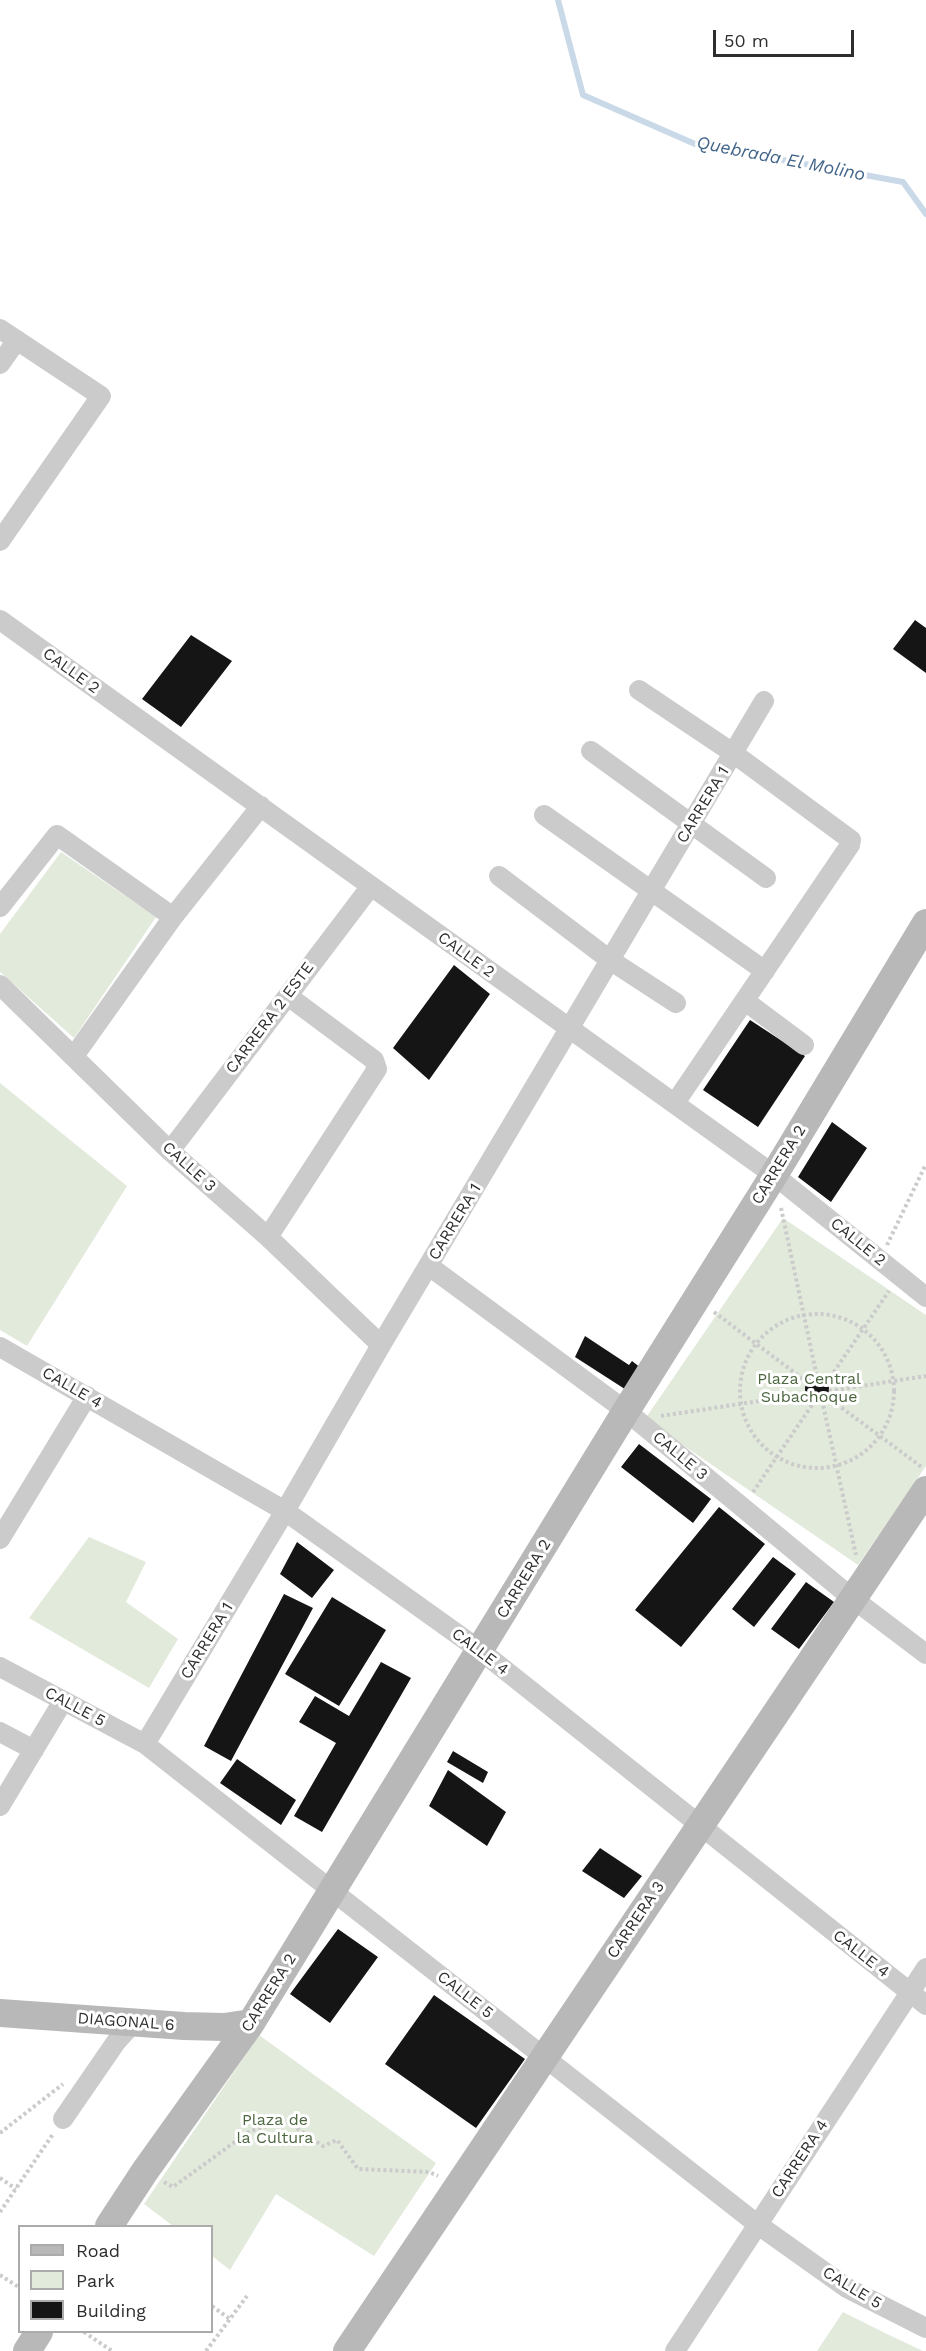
<!DOCTYPE html>
<style>
body{margin:0}
#map{position:relative;width:926px;height:2351px;overflow:hidden;background:#fff;font-family:"Work Sans",sans-serif}
canvas{display:block}
.legend{position:absolute;left:18px;top:2225px;width:195px;height:108px;box-sizing:border-box;background:#fff;border:2px solid #ababab;margin:0;padding:8px 10px;list-style:none;font-size:18px;color:#2e2e2e}
.legend li{display:flex;align-items:center;gap:12px;height:30px}
.legend b{width:30px;border:2px solid #ababab}
.scale{position:absolute;left:713px;top:30px;width:141px;height:27px;box-sizing:border-box;border:3px solid #2e2e2e;border-top:0;padding-left:8px;font-size:18px;line-height:21px;white-space:nowrap;color:#2e2e2e;-webkit-text-stroke:4px #fff;paint-order:stroke}
</style>
<div id="map">
<canvas width="926" height="2351"></canvas>
<ul class="legend">
<li><b style="height:8px;background:#b8b8b8"></b>Road</li>
<li><b style="height:16px;background:#e2eadc"></b>Park</li>
<li><b style="height:16px;background:#151515"></b>Building</li>
</ul>
<div class="scale">50 m</div>
</div>
<script>
const g = document.querySelector('canvas').getContext('2d');
g.lineJoin = 'round';
function paint(path, color) {
  g.fillStyle = color;
  g.fill(path, 'evenodd');
}
function toPath(rows) {
  const path = new Path2D();
  for (const r of rows) {
    if (r.length === 3) {
      path.moveTo(r[0] + r[2], r[1]);
      path.arc(r[0], r[1], r[2], 0, 2 * Math.PI);
      continue;
    }
    path.moveTo(r[0], r[1]);
    for (let i = 2; i < r.length; i += 2) path.lineTo(r[i], r[i + 1]);
  }
  return path;
}
function trace(path, color, width, dash) {
  g.strokeStyle = color;
  g.lineWidth = width;
  g.lineCap = dash ? 'butt' : 'round';
  g.setLineDash(dash || []);
  g.stroke(path);
}
function drawText(font, color, halo, rows, align = 'center') {
  g.font = font + ' "Work Sans",sans-serif';
  g.lineWidth = 6;
  g.setLineDash([]);
  g.textBaseline = 'middle';
  g.strokeStyle = halo;
  g.fillStyle = color;
  for (const [text, x, y, turn = 0] of rows) {
    g.save();
    g.translate(x, y);
    g.rotate((+turn || 0) * Math.PI / 180);
    g.textAlign = isNaN(turn) ? turn : align;
    if (halo) g.strokeText(text, 0, 0);
    g.fillText(text, 0, 0);
    g.restore();
  }
}
paint(toPath([
 [61,852,156,917,74,1038,0,972,0,934],
 [0,1083,127,1186,27,1346,0,1330],
 [783,1218,926,1315,926,1466,858,1565,645,1419],
 [89,1537,146,1562,126,1602,178,1639,149,1688,29,1618],
 [259,2035,436,2163,374,2256,276,2194,230,2270,212,2256,212,2226,173,2226,144,2204],
 [843,2312,887,2334,923,2351,817,2351]
]), '#e2eadc');
trace(toPath([
 [558,0,583,95,695,144,903,182,926,214]
]), '#cad9e8', 6);
paint(toPath([
 [915,620,926,628,926,673,893,649],
 [191,635,232,661,181,727,142,699],
 [454,965,490,994,429,1080,393,1048],
 [750,1020,805,1056,758,1127,703,1090],
 [832,1122,867,1148,831,1202,798,1177],
 [585,1336,629,1365,632,1361,646,1372,631,1393,575,1357],
 [817,1389,12],
 [639,1444,711,1499,693,1523,621,1467],
 [719,1507,765,1544,681,1647,635,1610],
 [297,1542,334,1570,312,1598,280,1574],
 [773,1557,796,1574,754,1627,732,1609],
 [806,1582,834,1602,799,1649,771,1629],
 [284,1594,313,1608,231,1761,204,1746],
 [332,1597,386,1630,339,1706,285,1674],
 [381,1662,411,1678,322,1832,294,1816,336,1743,299,1722,315,1696,349,1716],
 [453,1751,488,1772,483,1783,447,1762],
 [237,1759,296,1800,281,1825,220,1783],
 [448,1770,506,1812,487,1846,429,1806],
 [600,1848,642,1876,624,1898,582,1871],
 [338,1929,378,1957,330,2023,290,1994],
 [434,1995,525,2059,476,2128,385,2064]
]), '#151515');
trace(toPath([
 [781,1208,817,1377],
 [887,1245,926,1164],
 [714,1312,807,1382],
 [817,1391,77],
 [827,1382,889,1291],
 [829,1391,926,1376],
 [827,1397,923,1468],
 [822,1400,856,1555],
 [661,1416,805,1394],
 [753,1492,814,1402],
 [0,2133,63,2084],
 [0,2178,16,2189],
 [164,2182,173,2187,250,2131,286,2121,323,2146,337,2140,358,2169,429,2172,438,2176],
 [0,2212,53,2134],
 [0,2275,20,2288],
 [212,2306,230,2319],
 [84,2332,112,2351],
 [206,2351,247,2296]
]), '#cbcbcb', 4, [3, 3]);
trace(toPath([
 [0,329,101,396,0,541],
 [0,364,17,340],
 [0,620,774,1175,926,1297],
 [639,690,733,753,851,840,850,845,675,1103],
 [591,751,766,878],
 [544,815,765,971],
 [499,876,610,960,676,1003],
 [0,907,57,835,173,917],
 [0,985,170,1151,268,1237,381,1345],
 [745,1001,804,1045],
 [74,1056,173,917,261,806],
 [170,1151,371,886],
 [268,1237,377,1069,374,1060,288,996],
 [429,1266,626,1411,852,1598,926,1654],
 [0,1347,285,1511,481,1651,926,2005],
 [0,1539,87,1396],
 [0,1667,145,1744,757,2224,847,2288,926,2328],
 [0,1732,34,1750],
 [145,1744,285,1511,381,1345,764,701],
 [0,1806,63,1701],
 [63,2119,116,2042,134,2022],
 [675,2351,926,1968]
]), '#cbcbcb', 20);
trace(toPath([
 [0,2013,184,2026,224,2027,251,2023],
 [109,2226,145,2171,251,2023,626,1411,774,1175,926,923],
 [27,2351,39,2332],
 [347,2351,926,1490]
]), '#b8b8b8', 28);
drawText('16px', '#2e2e2e', '#fff', [
 ["CALLE 2",71,671,36],
 ["CARRERA 1",703,805,-59],
 ["CALLE 2",466,955,36],
 ["CARRERA 2 ESTE",270,1018,-53],
 ["CARRERA 2",779,1165,-59],
 ["CALLE 3",189,1167,42],
 ["CARRERA 1",455,1222,-59],
 ["CALLE 2",858,1242,39],
 ["CALLE 4",72,1388,30],
 ["CALLE 3",680,1456,40],
 ["CARRERA 2",524,1579,-59],
 ["CARRERA 1",207,1641,-59],
 ["CALLE 4",480,1652,37],
 ["CALLE 5",75,1707,28],
 ["CARRERA 3",636,1920,-56],
 ["CALLE 4",861,1954,38],
 ["CARRERA 2",269,1993,-58],
 ["CALLE 5",465,1995,38],
 ["DIAGONAL 6",126,2022,4],
 ["CARRERA 4",800,2159,-57],
 ["CALLE 5",852,2288,31]
]);
drawText('16px', '#4c663f', '#fff', [
 ["Plaza Central",809,1379],
 ["Subachoque",809,1397],
 ["Plaza de",275,2120],
 ["la Cultura",275,2138]
]);
drawText('italic 18px', '#426589', '#fff', [
 ["Quebrada El Molino",781,159,11]
]);
</script>
